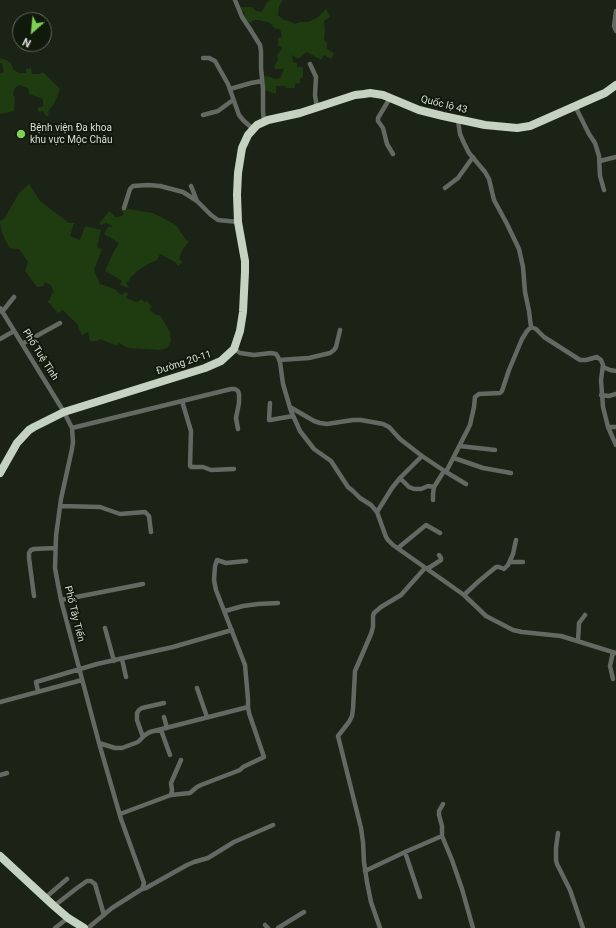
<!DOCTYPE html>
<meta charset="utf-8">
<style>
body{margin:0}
#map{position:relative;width:616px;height:928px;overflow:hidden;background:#1a2316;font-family:Roboto,sans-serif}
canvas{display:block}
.north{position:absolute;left:12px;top:12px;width:40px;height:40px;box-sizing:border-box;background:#11190d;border:1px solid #61685e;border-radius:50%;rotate:207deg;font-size:11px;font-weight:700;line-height:16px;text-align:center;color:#d9dfd7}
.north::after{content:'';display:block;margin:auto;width:14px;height:18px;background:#7ed153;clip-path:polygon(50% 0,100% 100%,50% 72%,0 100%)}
</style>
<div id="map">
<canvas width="616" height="928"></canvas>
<div class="north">N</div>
</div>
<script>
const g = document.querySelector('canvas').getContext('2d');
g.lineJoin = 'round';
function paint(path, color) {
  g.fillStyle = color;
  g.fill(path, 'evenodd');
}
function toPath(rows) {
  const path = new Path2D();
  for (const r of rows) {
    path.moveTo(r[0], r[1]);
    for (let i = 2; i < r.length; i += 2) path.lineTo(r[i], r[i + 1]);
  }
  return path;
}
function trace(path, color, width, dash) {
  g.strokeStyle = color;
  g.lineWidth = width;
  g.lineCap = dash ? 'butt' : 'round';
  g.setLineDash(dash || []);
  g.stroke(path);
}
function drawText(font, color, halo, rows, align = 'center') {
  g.font = font + ' Roboto,sans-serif';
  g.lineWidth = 4;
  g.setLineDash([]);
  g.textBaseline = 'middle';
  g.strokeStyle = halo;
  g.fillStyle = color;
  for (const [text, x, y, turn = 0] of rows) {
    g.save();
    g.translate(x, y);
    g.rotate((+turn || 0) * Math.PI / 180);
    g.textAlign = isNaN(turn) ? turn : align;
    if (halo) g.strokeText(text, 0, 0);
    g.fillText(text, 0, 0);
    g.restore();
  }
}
paint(toPath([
 [270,0,283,0,279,6,278,15,284,20,289,21,295,24,300,22,308,22,317,18,326,9,330,17,324,21,325,30,324,39,327,43,327,49,334,53,331,59,324,55,321,60,307,52,298,59,292,55,293,62,297,63,297,67,303,67,303,77,300,79,300,83,295,84,295,88,287,88,285,86,276,86,276,94,265,90,264,76,271,77,275,79,280,78,284,69,275,69,274,66,278,60,277,55,281,50,282,47,278,46,278,38,282,37,280,29,275,29,270,23,259,20,254,20,250,23,245,19,244,16,245,13,241,10,241,7,252,7,256,11,262,12,267,2],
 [0,58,10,62,14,70,19,73,26,73,26,69,31,68,32,74,39,74,43,72,60,89,59,92,54,104,49,110,48,116,46,116,43,111,38,112,38,108,43,106,43,99,29,94,28,88,19,85,14,89,13,95,15,97,14,111,0,114,0,73,4,72,2,63,0,63],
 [29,184,40,201,69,223,74,223,70,236,80,240,85,226,101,230,97,247,102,249,94,270,100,284,115,289,121,295,126,292,128,294,126,298,137,302,142,299,144,302,147,301,152,307,149,309,156,315,160,315,170,332,171,341,167,348,160,350,128,348,119,343,117,346,100,339,97,341,90,341,88,332,82,335,77,324,63,310,58,313,47,301,50,300,51,294,54,293,51,285,44,282,44,286,37,287,25,271,28,262,19,249,9,248,2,233,0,223,0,221,4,219,19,193],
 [128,209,153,213,176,225,186,240,189,241,182,251,179,259,183,262,178,266,175,262,160,254,157,260,148,264,137,271,129,279,130,280,126,283,129,288,120,285,122,281,105,271,113,253,119,243,104,234,108,227,112,227,112,226,106,223,102,225,99,224,109,211,113,214,115,217,122,216,124,213,120,210]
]), '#1f3b10');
trace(toPath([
 [235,0,242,17,250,29,260,45,261,51,261,68,263,89,263,112,264,121],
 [616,11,614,26,616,31],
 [203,58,209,58,215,61,228,84,239,115,243,120,253,129],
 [310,64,316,77,315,95,317,108],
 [230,89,251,83,262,81],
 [390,98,378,118,378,121,383,128,387,144,393,154],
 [575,106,589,134,595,143,599,156,600,176,604,190],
 [203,115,218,111,233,100],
 [458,120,460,134,464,143,469,153,485,172,489,179,494,200,507,224,519,249,523,267,525,292,529,311,531,327],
 [600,161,616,157],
 [191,186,197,201],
 [445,188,458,178,473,157],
 [124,208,130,189,133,186,148,185,160,186,183,192,197,201,211,215,218,220,238,222],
 [0,308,64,412,72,428,73,442,72,449,61,499,56,536,55,568,57,579,61,600,99,743,121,819,144,883,142,889,112,908,88,928],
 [2,312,14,297],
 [0,339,14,331],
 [22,344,60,323],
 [234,349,240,353,254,355,271,353,276,354,278,357,280,362,283,384,291,411,300,431,314,449,331,461,348,487,353,491,360,498,371,505,377,512,386,537,388,540,393,545,464,595,486,616,513,630,522,632,561,636,616,653],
 [279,360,309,358,330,353,334,350,336,347,340,330],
 [603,367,610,370,616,371],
 [601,395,609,396,616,394],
 [182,401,191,431,190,466,191,467,203,467,211,470,234,469],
 [270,403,269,420,270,420,293,416],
 [290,407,314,421,320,423,327,424,353,420,361,420,383,424,389,427,400,439,422,456,446,472,470,425,474,407,475,397,479,394,500,393,502,391,509,370,522,339,527,331,531,327,536,329,544,337,580,360,586,360,597,357,601,360,603,365,601,380,603,407,608,427,616,445],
 [608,427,616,427],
 [72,428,231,389,235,389,238,391,239,394,239,403,236,418,238,429],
 [460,446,495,450],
 [454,458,483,468,511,473],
 [446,472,466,484],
 [400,478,409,487,414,489,421,489,428,486,434,487],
 [433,500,433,494,434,487,444,471],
 [60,506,100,507,120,514,145,512,149,516,151,532],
 [377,512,392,488,400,478,422,456],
 [398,548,426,525,440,533],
 [511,562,523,562],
 [427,569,441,560,441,558,439,555],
 [464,595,479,581,496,567,499,567,504,569,508,565,513,554,516,540],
 [34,596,29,558,29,553,31,550,34,549,55,548],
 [61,600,143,584],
 [225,611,243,606,258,604,278,603],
 [105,628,114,661],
 [578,641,579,623,585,615],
 [613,652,610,666,613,679],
 [122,659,126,677],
 [197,688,207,717],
 [38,691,36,682,97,664,173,647,232,630],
 [0,702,82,680],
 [164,717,167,728],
 [161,730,170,755],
 [143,737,137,720,137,713,139,710,142,708,164,703],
 [99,743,115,748,122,748,138,742,145,735,150,732,248,707],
 [0,775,7,773],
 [171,795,172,790,171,783,181,760],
 [120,814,171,795,190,793,197,787,201,785,240,770,243,767,264,757,249,713,248,707,248,699,245,665,216,590,214,580,215,566,217,560,226,563,246,561],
 [558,833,556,848,556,860,557,864,570,890,583,928],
 [442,836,442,826,439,815,439,811,443,804],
 [405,852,420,897],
 [365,871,405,852,442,836,452,860,462,889,473,928],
 [142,889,146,888,187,865,194,862,208,858,234,842,273,825],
 [45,898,67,879],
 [54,906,77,888,87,881,91,881,95,884,104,915],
 [265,925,268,928],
 [55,928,68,918],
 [278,928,304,912],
 [380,928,371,902,367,882,364,862,363,842,361,828,338,736,349,722,352,716,353,709,355,671,371,634,373,627,373,616,374,613,381,607,401,595,425,568]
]), '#656963', 4.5);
trace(toPath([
 [0,473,17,443,29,430,34,427,64,412,205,368,221,361,234,349,240,331,243,312,245,272,245,261,238,222,237,195,238,173,242,148,248,135,257,125,268,120,300,113,355,95,364,94,370,93,383,95,419,110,443,116,485,125,517,128,530,126,598,96,605,93,616,85],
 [0,856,54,906,68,918,84,928]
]), '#c6d2c1', 8);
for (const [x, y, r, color] of [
 [21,134,5,"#7ed153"]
]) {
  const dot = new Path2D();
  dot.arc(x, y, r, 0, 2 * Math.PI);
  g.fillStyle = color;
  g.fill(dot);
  trace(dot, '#11190d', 1.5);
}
drawText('10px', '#d9dfd7', '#11190d', [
 ["Quốc lộ 43",444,105,14],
 ["Phố Tuệ Tĩnh",40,355,58],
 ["Đường 20-11",184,363,-18],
 ["Phố Tây Tiến",74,614,76]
]);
drawText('10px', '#d9dfd7', '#11190d', [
 ["Bệnh viện Đa khoa",30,128],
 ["khu vực Mộc Châu",30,140]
], 'left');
</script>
